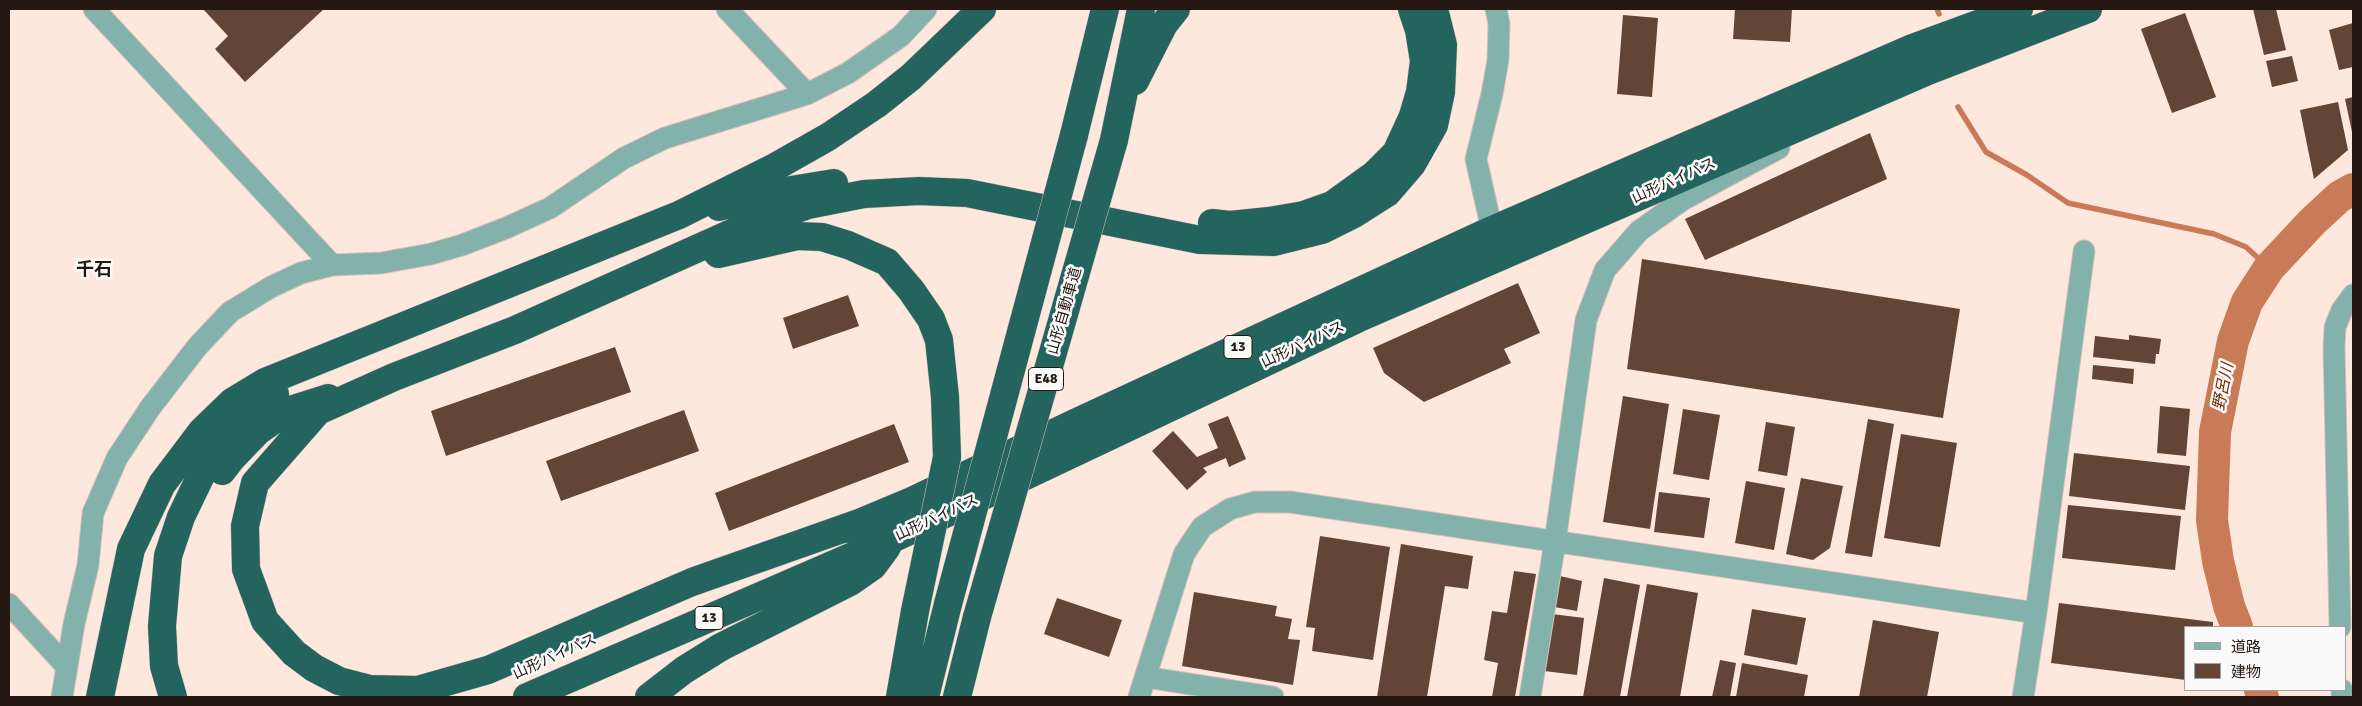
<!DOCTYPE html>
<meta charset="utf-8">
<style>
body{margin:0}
#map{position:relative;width:2362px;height:706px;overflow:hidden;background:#fee7dd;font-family:Signika,"Noto Sans JP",sans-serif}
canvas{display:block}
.frame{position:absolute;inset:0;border:10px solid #251812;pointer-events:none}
.legend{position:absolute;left:2184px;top:626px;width:162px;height:65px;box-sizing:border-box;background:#fafafa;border:1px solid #a5a09d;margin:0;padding:6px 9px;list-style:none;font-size:15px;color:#251812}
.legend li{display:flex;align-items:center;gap:10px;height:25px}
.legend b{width:25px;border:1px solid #a5a09d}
</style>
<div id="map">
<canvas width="2362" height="706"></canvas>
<div class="frame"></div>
<ul class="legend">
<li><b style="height:6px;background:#83b1ac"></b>道路</li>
<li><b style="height:14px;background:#634537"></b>建物</li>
</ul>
</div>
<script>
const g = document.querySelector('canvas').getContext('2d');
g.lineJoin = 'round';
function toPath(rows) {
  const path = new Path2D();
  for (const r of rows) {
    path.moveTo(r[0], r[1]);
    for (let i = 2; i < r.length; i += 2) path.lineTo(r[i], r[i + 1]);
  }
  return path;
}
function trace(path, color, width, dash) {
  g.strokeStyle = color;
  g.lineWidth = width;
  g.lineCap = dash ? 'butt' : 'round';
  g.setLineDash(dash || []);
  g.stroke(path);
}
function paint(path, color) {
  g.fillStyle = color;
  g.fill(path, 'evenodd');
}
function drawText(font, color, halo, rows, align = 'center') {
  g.font = font + ' Signika,"Noto Sans JP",sans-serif';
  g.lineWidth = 5;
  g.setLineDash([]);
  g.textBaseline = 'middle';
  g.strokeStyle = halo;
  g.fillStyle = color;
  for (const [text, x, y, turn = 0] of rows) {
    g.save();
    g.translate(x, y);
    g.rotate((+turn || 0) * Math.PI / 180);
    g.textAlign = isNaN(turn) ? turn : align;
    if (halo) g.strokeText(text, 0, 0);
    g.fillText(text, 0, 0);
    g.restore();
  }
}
trace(toPath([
 [1937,9,1939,14],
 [1958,107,1986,152,2027,175,2068,203,2214,234,2246,247,2269,268]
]), '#c97b57', 5.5);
trace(toPath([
 [2237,627,2229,606,2218,561,2212,520,2215,432,2233,341,2247,302,2269,268,2312,222,2339,197,2353,189],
 [2260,690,2263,697]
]), '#c97b57', 32);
paint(toPath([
 [203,9,324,9,245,82,215,49,228,36],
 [1735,9,1792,9,1790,42,1733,39],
 [2253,9,2276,9,2286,50,2264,55],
 [2185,13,2216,97,2172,113,2141,29],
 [1623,15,1658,18,1652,97,1617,94],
 [2353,23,2353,67,2339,70,2329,30],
 [2292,56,2298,81,2272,87,2266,61],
 [2353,97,2353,132,2352,132,2345,99],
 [2338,102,2348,150,2314,179,2300,110],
 [1870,133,1887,179,1705,260,1685,219],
 [1642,259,1960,309,1943,418,1627,369],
 [1518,283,1540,333,1504,349,1511,363,1424,402,1384,373,1373,348],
 [848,295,859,326,793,349,783,318],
 [2129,335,2161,339,2159,354,2156,354,2155,364,2093,357,2095,336,2129,340],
 [615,347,631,392,446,456,431,411],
 [2093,365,2134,369,2133,384,2092,379],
 [1623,396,1669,404,1650,529,1603,522],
 [2160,406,2190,409,2186,456,2157,453],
 [1683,409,1720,415,1709,480,1673,474],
 [684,410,699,451,561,501,546,461],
 [1228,416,1246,459,1229,467,1226,458,1203,468,1207,472,1187,490,1152,451,1173,431,1197,457,1218,448,1208,424],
 [1868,419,1894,424,1872,557,1845,553],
 [1766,422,1795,427,1787,476,1758,471],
 [894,424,909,462,729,531,715,493],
 [1901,434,1957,443,1940,547,1884,538],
 [2074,453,2190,466,2185,510,2069,496],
 [1801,478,1843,486,1830,548,1813,560,1786,554],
 [1746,481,1785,488,1774,550,1735,543],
 [1659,492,1710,498,1704,538,1654,532],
 [2068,505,2181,516,2175,570,2062,558],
 [1320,536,1390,547,1373,660,1312,651,1315,628,1306,627],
 [1401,544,1473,556,1468,589,1445,586,1427,697,1377,697],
 [1514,571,1536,574,1515,697,1492,697,1498,663,1484,660,1492,611,1507,613],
 [1560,576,1582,581,1577,611,1554,607],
 [1604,578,1640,585,1620,697,1583,697],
 [1647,584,1698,593,1680,697,1627,697],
 [1194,592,1277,606,1275,616,1292,619,1288,639,1300,640,1293,685,1182,666],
 [1057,598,1122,620,1109,657,1044,634],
 [2059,603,2213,622,2213,627,2186,627,2186,680,2051,663],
 [1752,609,1806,618,1797,665,1744,655],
 [1552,614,1584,618,1577,675,1544,671],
 [1873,620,1939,632,1927,697,1859,697],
 [1720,660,1736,663,1730,697,1712,697],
 [1742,663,1808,675,1804,697,1736,697]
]), '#634537');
const minor = toPath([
 [94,9,332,265],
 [727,9,807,94],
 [1492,230,1476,159,1492,94,1498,60,1499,24,1496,9],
 [9,604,66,666],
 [2340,627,2334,348,2335,327,2342,310,2353,295],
 [1145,677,1273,697],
 [2342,690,2342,697],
 [62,697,74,624,88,565,93,513,117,458,150,408,197,347,230,312,271,287,301,273,332,265,381,263,431,254,462,245,506,228,550,208,624,158,665,138,807,94,848,73,901,36,926,9],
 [1139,697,1184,554,1202,527,1230,509,1255,502,1290,502,1331,508,2036,613],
 [1530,697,1555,542,1586,320,1605,270,1639,231,1684,199,1779,148],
 [2023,697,2036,613,2084,251]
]);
const highway = toPath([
 [1135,81,1164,24,1176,9],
 [1074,135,1105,9],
 [1114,140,1141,9],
 [719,207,785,191,834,183],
 [1212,223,1230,225,1269,221,1304,215,1332,205,1375,174,1396,153,1413,116,1420,92,1424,61,1419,30,1412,9],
 [718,254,797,236,822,237,848,245,887,262,911,290,931,319,939,340,945,397,947,457],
 [222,471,232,458,258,431,287,411,328,398],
 [862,522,692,582,488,670,418,690,370,689,339,681,314,668,294,653,265,621,246,569,245,526,255,483,318,411,394,377,515,330,743,228,808,205,864,194,919,191,967,193,1200,240,1274,242,1322,230,1354,214,1387,193,1412,164,1434,125,1441,92,1443,45,1434,9],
 [845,529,912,501,1075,423,1492,230,1910,49,2019,9],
 [100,697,131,549,162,484,202,431,232,402,265,382,679,215,775,167,828,137,877,104,911,77,982,9],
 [173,697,164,666,162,626,168,556,181,517,206,465,218,445,244,417,275,394],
 [527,697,892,539,1359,318,1928,71,2088,9],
 [649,697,684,670,721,647,850,582,873,566,887,547],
 [900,697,915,611],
 [925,697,948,604],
 [957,697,977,617]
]);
trace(minor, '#d7c2b8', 23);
trace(highway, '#d7c2b8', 29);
trace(minor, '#83b1ac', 21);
trace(highway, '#23645f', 28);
const highwayBridge = toPath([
 [948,604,1074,135],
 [915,611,947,457],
 [977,617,1114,140]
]);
trace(highwayBridge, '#d7c2b8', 29, []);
trace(highwayBridge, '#23645f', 28);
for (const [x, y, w] of [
 [1238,347,28],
 [1046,379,35],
 [709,618,28]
]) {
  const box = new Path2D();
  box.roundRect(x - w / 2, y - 11.5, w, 23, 4);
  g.fillStyle = '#fafafa';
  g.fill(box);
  trace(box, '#251812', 1);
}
drawText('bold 14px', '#251812', null, [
 ["13",1238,347],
 ["E48",1046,379],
 ["13",709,618]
]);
drawText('15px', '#251812', '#fafafa', [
 ["山形バイパス",1674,181,-24],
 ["山形自動車道",1065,311,-74],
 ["山形バイパス",1303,345,-25],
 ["山形バイパス",937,518,-25],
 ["山形バイパス",555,657,-24]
]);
drawText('italic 16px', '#732b00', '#fafafa', [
 ["野呂川",2224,387,-79]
]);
drawText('bold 18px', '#251812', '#fafafa', [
 ["千石",94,270]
]);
</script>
